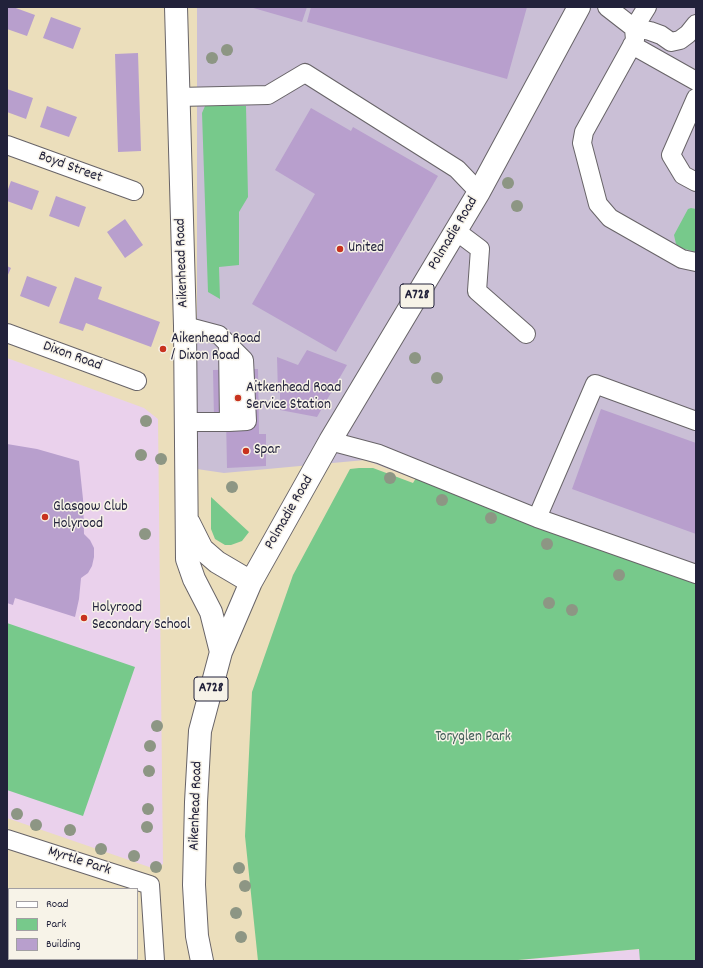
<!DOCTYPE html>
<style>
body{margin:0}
#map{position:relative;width:703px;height:968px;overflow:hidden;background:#ebdebb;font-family:Dekko,sans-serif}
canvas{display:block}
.frame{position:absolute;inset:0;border:8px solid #22223b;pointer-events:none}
.legend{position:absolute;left:8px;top:888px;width:130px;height:72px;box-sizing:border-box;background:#f7f3e8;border:1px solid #a29fa3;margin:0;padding:5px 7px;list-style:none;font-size:12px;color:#22223b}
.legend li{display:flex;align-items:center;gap:8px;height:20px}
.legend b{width:20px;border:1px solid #a29fa3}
</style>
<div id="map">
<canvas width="703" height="968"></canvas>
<div class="frame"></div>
<ul class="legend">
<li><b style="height:5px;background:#fff"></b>Road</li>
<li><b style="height:11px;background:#77c98b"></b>Park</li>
<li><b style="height:11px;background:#b89fcd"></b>Building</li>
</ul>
</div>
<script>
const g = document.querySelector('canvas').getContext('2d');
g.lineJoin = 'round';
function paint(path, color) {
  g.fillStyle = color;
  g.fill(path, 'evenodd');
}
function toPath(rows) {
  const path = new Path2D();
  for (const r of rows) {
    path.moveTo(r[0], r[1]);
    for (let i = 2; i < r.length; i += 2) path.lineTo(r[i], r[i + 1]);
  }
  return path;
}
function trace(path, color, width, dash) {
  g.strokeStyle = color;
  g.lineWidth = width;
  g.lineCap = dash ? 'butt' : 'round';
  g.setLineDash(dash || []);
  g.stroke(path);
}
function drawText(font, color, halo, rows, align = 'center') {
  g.font = font + ' Dekko,sans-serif';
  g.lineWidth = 3;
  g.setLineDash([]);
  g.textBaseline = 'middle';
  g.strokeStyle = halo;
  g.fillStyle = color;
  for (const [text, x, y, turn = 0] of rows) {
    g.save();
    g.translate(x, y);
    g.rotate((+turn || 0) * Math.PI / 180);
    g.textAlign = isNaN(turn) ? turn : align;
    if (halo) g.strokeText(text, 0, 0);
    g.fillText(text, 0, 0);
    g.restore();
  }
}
paint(toPath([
 [7,358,144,408,158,419,163,864,155,869,7,818],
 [640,949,640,961,507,961]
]), '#ead1ec');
paint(toPath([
 [197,7,696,7,696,584,365,460,224,473,197,469]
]), '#cabfd6');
paint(toPath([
 [205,106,246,106,248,197,239,212,239,265,219,267,220,299,208,292,202,113],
 [691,208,696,209,696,252,681,248,676,244,674,235,688,209],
 [359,468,373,468,413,483,416,478,696,583,696,961,640,961,639,949,507,961,258,961,245,836,252,692,293,575,350,469],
 [211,497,249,532,242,541,231,545,225,545,215,539,211,529],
 [7,623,135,667,83,816,7,790]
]), '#77c98b');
paint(toPath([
 [7,7,13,7,35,15,27,36,7,29],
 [250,7,307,7,302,22],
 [311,7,527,7,507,79,307,22],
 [51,17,81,28,73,49,43,38],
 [138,53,141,151,118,152,115,54],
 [7,89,33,98,26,119,7,112],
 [47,106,77,117,69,137,40,127],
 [311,108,351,131,353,127,438,176,336,352,252,304,315,194,275,170],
 [11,181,39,191,32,210,7,201,7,192],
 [56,196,86,207,79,227,49,216],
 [125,219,143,245,125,258,107,232],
 [7,266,11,268,7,277],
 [27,276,57,287,49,307,20,296],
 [75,277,102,287,98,299,160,322,151,347,86,323,83,331,59,323],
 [307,350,347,365,317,417,280,410,280,392,278,393,277,357,298,365],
 [258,369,259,434,266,434,266,466,227,468,226,417,214,418,213,370],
 [601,409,696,443,696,534,572,489],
 [7,444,37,449,79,461,83,499,84,534,90,540,94,548,94,557,92,566,88,573,81,578,79,599,75,617,15,598,13,605,7,603],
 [105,959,132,959,132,961,105,961]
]), '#b89fcd');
const minor = toPath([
 [607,7,634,28,635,40,584,132,582,143,598,204,610,218,682,259,696,262],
 [647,7,634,28,650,31,661,35,671,42,680,40,688,34,696,24],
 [632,45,696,81],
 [178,97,268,95,305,73,457,169,479,192],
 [696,98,671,155,683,175,696,182],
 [7,145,134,191],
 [456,231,480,249,477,291,526,334],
 [185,326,219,335,228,344,229,422,187,422],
 [7,333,137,381],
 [228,344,244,360,247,421,229,422],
 [330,441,379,454,537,518,696,574],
 [537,518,595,384,696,421],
 [7,839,150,885,155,961]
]);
const major = toPath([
 [176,7,185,326,187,559,194,579,211,612,221,652],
 [189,523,202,549,217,562,251,582],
 [202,961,197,936,194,885,196,802,200,731,221,652,251,582,330,441,479,192,579,7]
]);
trace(minor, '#686468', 20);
trace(major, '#686468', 24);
trace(minor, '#fff', 18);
trace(major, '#fff', 22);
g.fillStyle = '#8d9684';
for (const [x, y] of [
 [227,50],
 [212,58],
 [508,183],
 [517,206],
 [415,358],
 [437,378],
 [146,421],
 [141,455],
 [161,459],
 [390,478],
 [232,487],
 [442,500],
 [491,518],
 [145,534],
 [547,544],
 [619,575],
 [549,603],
 [572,610],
 [157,726],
 [150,746],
 [149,771],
 [148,809],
 [17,814],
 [36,825],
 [147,827],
 [70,830],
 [101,849],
 [134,856],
 [156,867],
 [239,868],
 [245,886],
 [236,913],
 [241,937]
]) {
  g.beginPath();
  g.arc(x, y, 6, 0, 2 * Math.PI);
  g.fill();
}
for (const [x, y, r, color] of [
 [340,249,4,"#c8321e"],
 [163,349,4,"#c8321e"],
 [238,398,4,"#c8321e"],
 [246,451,4,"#c8321e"],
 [45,517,4,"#c8321e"],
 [84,618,4,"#c8321e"]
]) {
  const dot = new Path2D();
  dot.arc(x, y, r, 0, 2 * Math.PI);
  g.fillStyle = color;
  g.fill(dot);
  trace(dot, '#f7f3e8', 1.5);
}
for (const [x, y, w] of [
 [417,296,34],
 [211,689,34]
]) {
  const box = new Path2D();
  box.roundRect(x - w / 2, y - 12, w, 24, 3);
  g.fillStyle = '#f7f3e8';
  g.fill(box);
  trace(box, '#22223b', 1);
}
drawText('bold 14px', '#22223b', null, [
 ["A728",417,296],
 ["A728",211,689]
]);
drawText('15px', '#22223b', '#f7f3e8', [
 ["Boyd Street",70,168,20],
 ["Polmadie Road",454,234,-59],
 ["Aikenhead Road",183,263,-92],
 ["Dixon Road",72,357,20],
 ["Polmadie Road",290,513,-60],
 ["Aikenhead Road",197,806,-88],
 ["Myrtle Park",79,862,18]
]);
drawText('15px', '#22223b', '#f7f3e8', [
 ["United",348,249],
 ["Aikenhead Road",171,340],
 ["/ Dixon Road",171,357],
 ["Aitkenhead Road",246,389],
 ["Service Station",246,406],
 ["Spar",254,451],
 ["Glasgow Club",53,508],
 ["Holyrood",53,525],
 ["Holyrood",92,609],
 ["Secondary School",92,626]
], 'left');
drawText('15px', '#405c57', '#f7f3e8', [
 ["Toryglen Park",473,738]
]);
</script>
